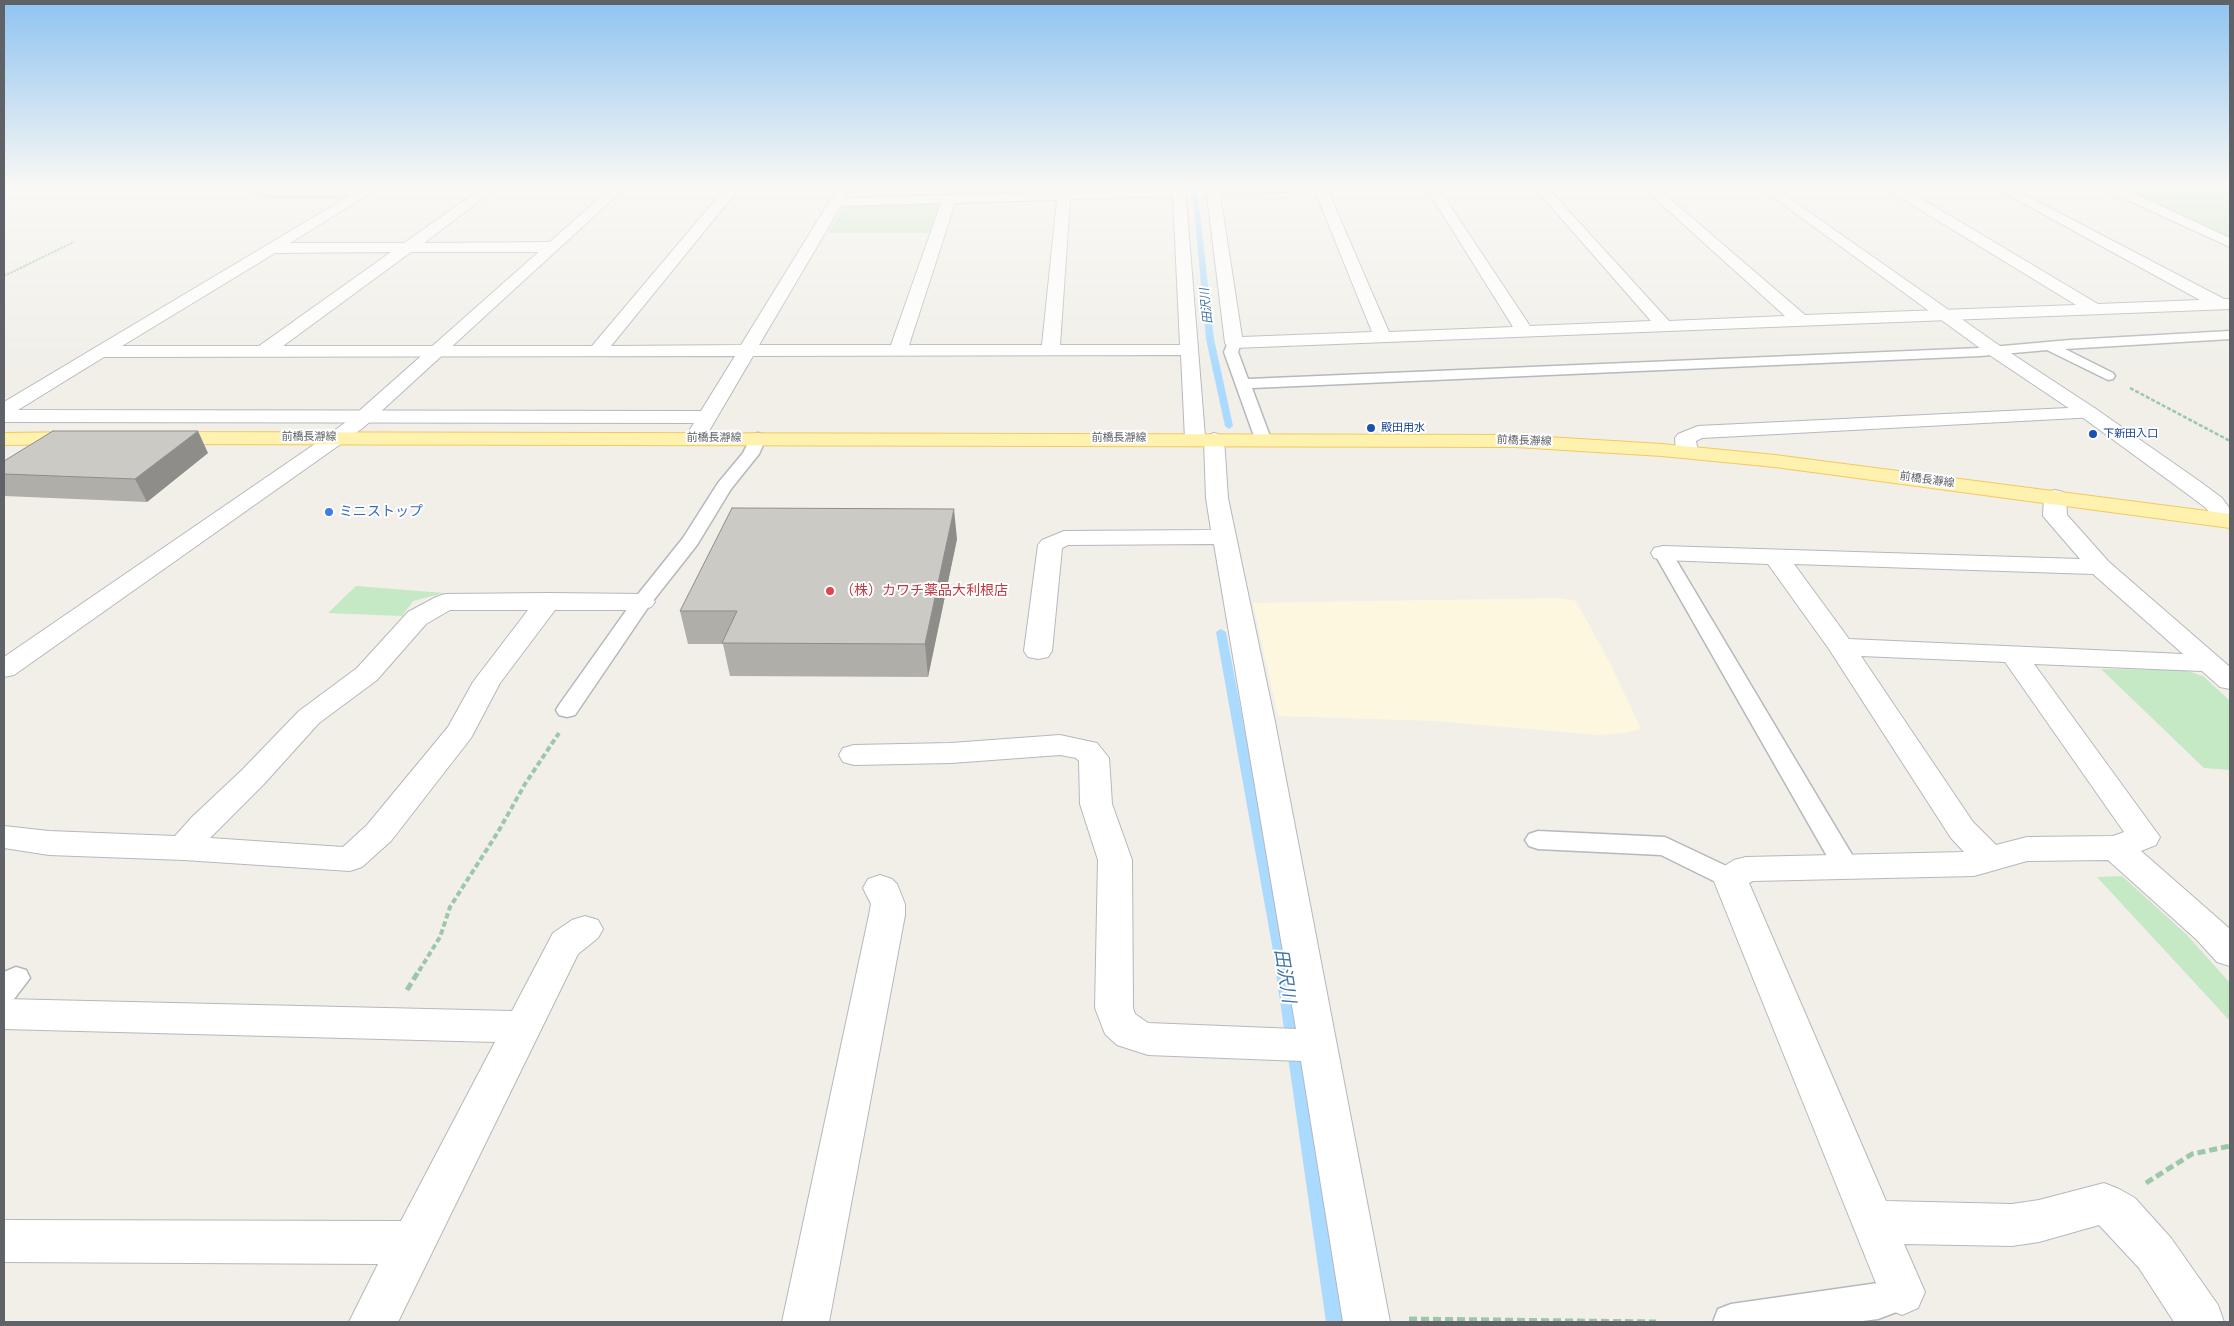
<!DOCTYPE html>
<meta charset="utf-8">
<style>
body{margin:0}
#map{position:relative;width:2234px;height:1326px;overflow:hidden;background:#f1efe8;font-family:"Archivo Narrow",sans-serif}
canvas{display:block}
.frame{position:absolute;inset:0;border:5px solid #5f6368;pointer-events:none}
</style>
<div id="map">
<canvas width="2234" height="1326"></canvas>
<div class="frame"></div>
</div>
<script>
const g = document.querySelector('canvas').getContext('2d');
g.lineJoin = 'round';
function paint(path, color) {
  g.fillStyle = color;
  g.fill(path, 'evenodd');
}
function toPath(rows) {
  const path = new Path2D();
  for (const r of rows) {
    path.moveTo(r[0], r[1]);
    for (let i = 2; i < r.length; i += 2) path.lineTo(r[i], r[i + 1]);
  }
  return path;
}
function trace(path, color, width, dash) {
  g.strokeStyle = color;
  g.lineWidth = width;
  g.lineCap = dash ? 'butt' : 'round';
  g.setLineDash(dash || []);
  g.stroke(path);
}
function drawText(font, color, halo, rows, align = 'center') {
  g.font = font + ' "Archivo Narrow","Noto Sans JP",sans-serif';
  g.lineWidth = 4;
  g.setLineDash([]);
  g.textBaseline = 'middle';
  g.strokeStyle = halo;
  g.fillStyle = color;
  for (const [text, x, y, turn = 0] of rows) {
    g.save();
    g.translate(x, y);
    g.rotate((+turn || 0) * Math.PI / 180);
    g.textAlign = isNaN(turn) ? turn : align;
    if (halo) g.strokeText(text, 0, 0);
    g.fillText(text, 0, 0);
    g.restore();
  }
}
paint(toPath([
 [1558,598,1576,601,1611,665,1641,729,1625,733,1598,735,1437,721,1278,716,1253,603]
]), '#fef7e0');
paint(toPath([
 [2116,186,2230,186,2230,238],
 [935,202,941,204,930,233,828,233,843,207,853,204],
 [356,586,444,593,413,601,402,616,328,613],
 [2101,669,2184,670,2203,676,2230,701,2230,770,2204,768],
 [2122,876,2187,935,2230,983,2230,1021,2097,877]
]), '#c5e8c5');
paint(toPath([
 [1192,186,1197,186,1214,339,1233,426,1229,429,1225,426,1206,339,1192,186],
 [1221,629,1226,632,1286,945,1346,1322,1326,1322,1272,945,1216,632,1221,629]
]), '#aadaff');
const lane = toPath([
 [2230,331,2230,339,2065,349,2113,373,2115,376,2113,379,2108,380,2047,350,1980,356,1252,388,1271,439,1269,442,1263,444,1257,442,1255,439,1224,352,1229,340,1239,340,1241,343,1238,352,1248,379,1980,348,2070,340,2230,331],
 [758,433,764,435,766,438,759,454,731,489,697,545,649,606,575,715,567,717,559,715,556,710,559,705,635,598,683,538,718,483,743,453,752,435,758,433],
 [1663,547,1670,549,1672,553,1854,858,1858,865,1854,872,1845,874,1836,872,1654,553,1656,549,1663,547],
 [1538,831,1665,837,1739,872,1743,879,1739,886,1730,889,1661,855,1538,849,1529,846,1525,840,1529,834,1538,831],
 [16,967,26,970,30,978,14,999,4,1002,4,972,16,967],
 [1902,1274,1915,1279,1920,1292,1915,1305,1878,1319,1855,1322,1713,1322,1718,1309,1731,1304,1878,1283,1902,1274]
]);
const street = toPath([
 [252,186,268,186,267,188,362,188,366,186,382,186,290,243,404,243,485,186,499,186,424,243,551,242,556,244,559,247,556,250,551,252,411,252,283,346,592,346,727,186,741,186,611,346,741,345,839,186,852,187,845,198,1172,188,1173,186,1185,186,1205,437,1214,433,1221,435,1224,439,1228,498,1275,722,1390,1322,1343,1322,1301,1061,1148,1055,1117,1045,1105,1034,1095,1008,1098,860,1080,804,1079,761,1076,758,1060,755,951,763,854,765,843,762,839,755,843,748,854,745,951,743,1060,735,1097,743,1109,758,1112,804,1132,860,1133,1008,1135,1014,1148,1023,1296,1029,1214,544,1068,545,1062,548,1052,651,1048,657,1038,659,1028,657,1024,651,1038,545,1042,540,1064,531,1211,530,1206,498,1204,441,1195,445,1188,443,1185,439,1181,355,753,356,709,431,706,435,699,437,692,435,689,431,694,423,4,422,4,402,349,196,267,196,251,192,249,189,252,186],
 [1173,196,1180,345,1060,345,1070,199,1173,196],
 [1057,200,1042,345,909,345,955,203,1057,200],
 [941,203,891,345,759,345,841,206,941,203],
 [391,252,259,346,122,346,275,253,391,252],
 [735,356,701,411,18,410,104,357,735,356],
 [1206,186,1374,186,1373,189,1368,190,1328,191,1389,332,1513,327,1425,186,1437,186,1530,326,1651,321,1533,186,1546,186,1669,321,1785,316,1641,186,1655,186,1805,315,2076,305,1886,189,1885,186,1900,186,2098,304,2200,300,1992,186,2008,186,2224,299,2230,299,2230,309,1234,348,1228,347,1225,343,1206,186],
 [1315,191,1372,332,1242,337,1220,194,1315,191],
 [2101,186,2118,186,2230,238,2230,247,2103,189,2101,186],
 [2089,407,2096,409,2099,413,2096,417,1702,438,1696,441,1698,452,1694,456,1687,458,1680,456,1676,452,1675,438,1678,434,1698,426,2089,407],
 [338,431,345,433,348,437,345,441,14,675,4,677,4,657,331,433,338,431],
 [2055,490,2063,492,2066,497,2067,515,2109,562,2230,667,2230,689,2220,687,2202,671,2034,664,2160,837,2156,845,2141,851,2230,929,2230,966,2217,962,2197,940,2108,860,2027,861,1974,876,1753,881,1749,883,1886,1201,2012,1204,2039,1200,2104,1183,2119,1189,2135,1198,2171,1238,2218,1305,2224,1322,2174,1322,2139,1268,2099,1225,2039,1242,2012,1246,1904,1244,1925,1292,1918,1308,1902,1315,1886,1308,1713,879,1718,870,1734,860,1746,857,1964,852,1951,838,1829,649,1768,564,1663,560,1654,558,1651,553,1654,548,1663,546,2080,559,2043,516,2044,497,2047,492,2055,490],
 [1794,564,2093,574,2183,654,1849,639,1794,564],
 [1861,656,2005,662,2124,832,2113,836,2027,837,1996,845,1973,822,1861,656],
 [548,593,642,594,651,597,655,602,651,607,642,610,555,610,500,683,471,738,391,841,362,867,350,871,184,860,49,855,4,848,4,826,49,831,175,836,192,817,242,770,299,711,357,668,408,612,436,597,445,594,548,593],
 [450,610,528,610,473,682,448,727,367,825,343,847,210,838,264,784,319,723,377,680,426,624,450,610],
 [880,875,892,879,897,884,905,904,905,915,829,1322,782,1322,869,915,871,904,863,888,868,879,880,875],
 [585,916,598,920,603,929,598,938,578,954,398,1322,349,1322,378,1264,4,1262,4,1220,401,1221,495,1042,4,1029,4,999,512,1011,553,933,572,920,585,916]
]);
const secondary = toPath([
 [613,186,627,186,364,427,345,441,338,443,331,441,328,437,331,433,350,419,613,186],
 [1758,186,1772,186,2000,346,2096,409,2202,483,2222,498,2230,509,2230,526,2219,525,2206,508,2186,493,2082,417,1988,354,1758,186]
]);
const primary = toPath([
 [79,432,86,434,89,438,86,442,79,444,4,445,4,433,79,432],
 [164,432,1515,435,1662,444,1775,455,2230,514,2230,528,1775,467,1662,456,1515,447,164,444,157,442,154,438,157,434,164,432]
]);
trace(lane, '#b5b8bc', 3);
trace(street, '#b5b8bc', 2);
trace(secondary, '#b6babf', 2);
trace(primary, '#f2c960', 2);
trace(toPath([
 [4,276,74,242]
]), '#9cc7a9', 2, [2.5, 1]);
trace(toPath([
 [2130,388,2230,441]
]), '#9cc7a9', 2.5, [4, 2]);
trace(toPath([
 [419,971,440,937,450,907,498,832,525,784,559,733]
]), '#9cc7a9', 4, [5.5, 3]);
trace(toPath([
 [407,990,420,969],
 [2146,1183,2192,1154,2230,1146],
 [1409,1319,1656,1322]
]), '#9cc7a9', 5, [8, 4]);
paint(lane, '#fff');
paint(street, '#fff');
paint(secondary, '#fff');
paint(primary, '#fff2af');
paint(toPath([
 [208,453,147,502,4,496,4,461],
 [957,539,928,677,730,676,723,644,688,644,680,611]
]), '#afaea9');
paint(toPath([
 [198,431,208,453,147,502,135,479],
 [954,509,957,539,928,677,925,644]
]), '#8f8d8a');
const building = toPath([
 [53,431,198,431,135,479,4,474,4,461,53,431],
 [732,508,954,509,925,644,722,643,737,611,680,611,732,508]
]);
paint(building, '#cccac5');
trace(building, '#8f8d8a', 1);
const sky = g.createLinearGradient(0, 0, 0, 371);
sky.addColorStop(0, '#8fc3f1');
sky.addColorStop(0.5, '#f9f8f5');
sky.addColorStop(1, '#f9f8f500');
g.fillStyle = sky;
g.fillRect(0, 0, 2234, 371);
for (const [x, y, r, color] of [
 [1371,428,5,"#1a4fb4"],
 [2093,434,5,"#1a4fb4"],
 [329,512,5,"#3f7fe0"],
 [830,591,5,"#e0444e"]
]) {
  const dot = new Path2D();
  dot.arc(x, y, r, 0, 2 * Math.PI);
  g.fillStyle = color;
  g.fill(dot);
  trace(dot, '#fff', 2);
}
drawText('11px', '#164399', '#fff', [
 ["殿田用水",1381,428],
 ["下新田入口",2103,434]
], 'left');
drawText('11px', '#5f6368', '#fff', [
 ["前橋長瀞線",309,437],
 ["前橋長瀞線",714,438],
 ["前橋長瀞線",1119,438],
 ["前橋長瀞線",1524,441,2],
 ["前橋長瀞線",1927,480,8]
]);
drawText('italic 12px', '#4174aa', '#fff', [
 ["田沢川",1207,306,-96]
]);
drawText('14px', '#366cbe', '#fff', [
 ["ミニストップ",339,512]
], 'left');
drawText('14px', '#be3a42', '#fff', [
 ["（株）カワチ薬品大利根店",840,591]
], 'left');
drawText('italic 18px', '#4174aa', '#fff', [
 ["田沢川",1284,976,81]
]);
</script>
